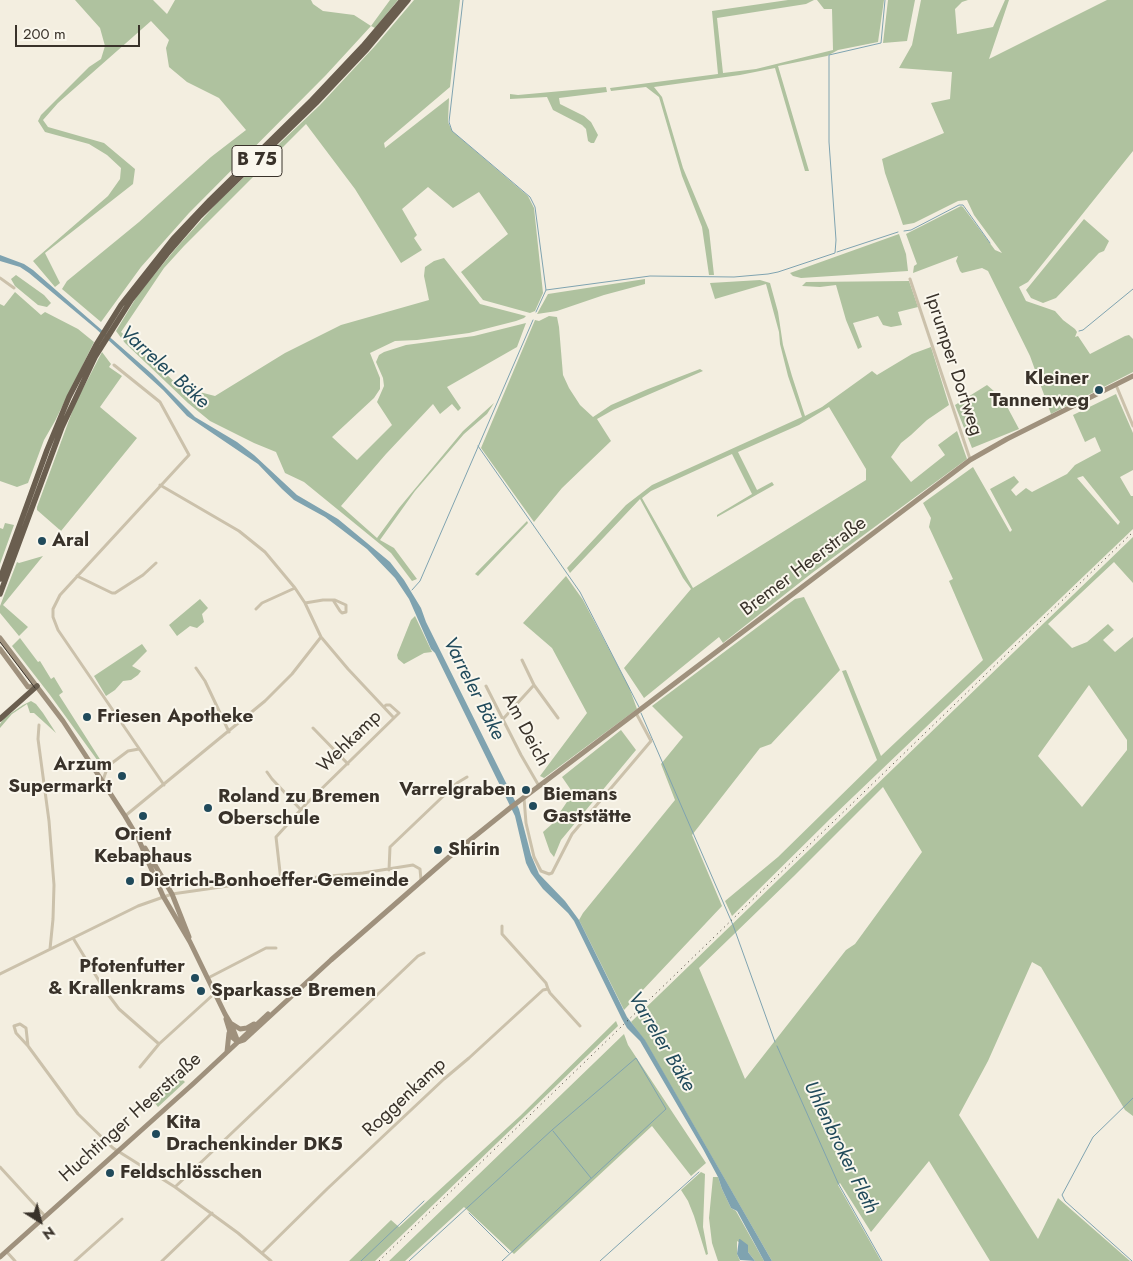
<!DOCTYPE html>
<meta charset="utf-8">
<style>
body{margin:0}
#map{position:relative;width:1133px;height:1261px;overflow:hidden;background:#f3eee0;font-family:Jost,sans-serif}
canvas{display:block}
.north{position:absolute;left:15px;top:1196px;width:50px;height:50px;-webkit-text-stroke:4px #faf7ed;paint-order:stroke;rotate:144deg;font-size:14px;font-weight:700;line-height:20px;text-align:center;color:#39322a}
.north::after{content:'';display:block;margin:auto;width:18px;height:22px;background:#39322a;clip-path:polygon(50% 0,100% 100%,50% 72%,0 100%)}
.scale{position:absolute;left:15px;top:25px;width:125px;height:22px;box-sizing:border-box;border:2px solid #39322a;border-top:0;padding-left:6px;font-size:15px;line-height:18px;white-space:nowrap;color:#39322a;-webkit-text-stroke:4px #faf7ed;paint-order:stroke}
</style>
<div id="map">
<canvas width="1133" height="1261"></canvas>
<div class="north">N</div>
<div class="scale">200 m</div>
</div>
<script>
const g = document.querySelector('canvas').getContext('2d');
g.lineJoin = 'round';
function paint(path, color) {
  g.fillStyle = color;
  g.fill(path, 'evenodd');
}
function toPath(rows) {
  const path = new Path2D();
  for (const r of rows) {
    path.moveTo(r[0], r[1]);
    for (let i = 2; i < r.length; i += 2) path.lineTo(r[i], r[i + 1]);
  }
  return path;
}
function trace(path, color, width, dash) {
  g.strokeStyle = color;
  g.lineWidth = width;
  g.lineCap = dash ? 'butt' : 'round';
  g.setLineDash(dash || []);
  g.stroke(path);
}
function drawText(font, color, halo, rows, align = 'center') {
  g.font = font + ' Jost,sans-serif';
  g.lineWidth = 4;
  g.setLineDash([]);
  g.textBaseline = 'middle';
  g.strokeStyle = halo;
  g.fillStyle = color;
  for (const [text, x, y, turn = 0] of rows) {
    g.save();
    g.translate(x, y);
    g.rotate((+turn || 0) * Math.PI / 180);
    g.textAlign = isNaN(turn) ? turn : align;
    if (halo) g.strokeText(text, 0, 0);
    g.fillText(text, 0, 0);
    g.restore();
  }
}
paint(toPath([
 [75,0,153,0,167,14,175,0,311,0,313,4,323,11,354,15,371,26,390,0,398,0,375,28,371,26,326,75,189,213,141,267,101,322,62,289,67,281,139,222,211,157,246,130,219,98,187,82,169,67,166,48,169,40,151,21,58,103,43,120,48,127,104,143,135,169,133,184,45,253,60,283,55,287,33,261,108,196,120,179,121,168,107,155,89,144,45,132,38,121,41,115,89,67,101,59,105,46,100,28],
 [414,0,460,0,450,87,384,143,385,148,449,98,448,122,452,131,528,196,534,208,543,293,535,311,530,313,483,300,461,272,508,234,479,192,453,208,428,187,402,209,417,235,414,238,422,250,401,263,355,189,306,124,184,246,164,268,121,332,180,387,215,396,285,353,341,325,429,300,424,276,425,267,434,261,444,258,480,304,526,316,524,318,516,321,469,333,417,340,395,341,370,353,380,378,380,389,374,398,332,437,357,460,392,425,377,402,384,386,383,378,376,362,379,355,384,352,406,345,474,336,526,323,517,347,447,387,461,408,458,411,452,404,440,414,433,404,386,454,341,506,377,538,399,508,463,431,494,403,487,414,464,434,415,491,380,540,394,548,417,579,412,581,391,553,304,482,285,473,276,452,254,443,210,421,188,403,125,343,116,331,139,293,177,247,217,203,320,105,375,46],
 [788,0,814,0,806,4,717,18,723,73,756,69,833,50,832,9,824,9,817,0,884,0,878,42,838,50,827,56,778,66,809,171,805,171,775,68,740,75,654,87,662,97,683,168,709,230,714,275,709,275,702,227,682,176,659,97,646,87,611,91,610,88,718,74,712,11],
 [888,0,915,0,907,41,883,43],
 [921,0,968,0,962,2,955,9,957,34,993,27,1005,0,1009,0,989,59,1107,0,1133,0,1133,151,1028,282,1019,287,1026,301,1055,311,1063,320,1075,329,1077,332,1075,337,1078,336,1090,354,1125,336,1129,335,1133,339,1133,372,1051,414,1030,356,988,271,982,268,962,273,960,271,956,261,958,256,913,273,914,266,917,264,906,234,961,206,963,207,995,250,1002,253,974,215,967,200,958,201,914,223,903,225,885,173,882,159,944,133,931,103,950,99,952,72,899,68,912,45],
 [606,87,607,92,559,98,560,104,584,116,591,122,598,135,594,143,591,143,588,141,586,129,582,125,553,110,547,97,510,99,510,94,518,95],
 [1084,219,1109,241,1104,251,1099,253,1056,298,1043,303,1031,298,1026,290],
 [899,234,906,254,908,271,801,278,793,276,790,273],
 [16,275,44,295,51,303,47,307,38,305,15,286,11,279],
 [645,279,645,284,604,295,557,311,537,314,548,294],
 [760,280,770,283,778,312,783,345,792,376,805,416,822,407,872,371,877,375,912,354,931,347,949,405,927,420,911,435,901,443,891,457,911,482,945,455,938,445,957,431,967,459,812,573,723,643,719,637,644,698,624,668,691,589,683,578,640,499,570,573,567,568,626,505,652,485,802,417,788,376,780,344,779,332,766,284,715,299,710,283],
 [829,407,866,469,866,480,693,588,642,498,651,491,732,454,752,494,717,515,717,517,774,485,772,482,757,490,738,452,799,425],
 [909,281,918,307,898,312,902,325,891,327,883,325,878,316,853,323,862,347,858,349,846,320,836,285,820,287,802,286,806,282],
 [15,292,41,315,45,312,78,329,94,342,55,421,44,440,28,483,17,487,0,481,0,304,4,306],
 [549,316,557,317,559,327,563,375,569,388,580,405,593,417,611,405,648,389,700,369,703,371,613,410,597,419,611,441,562,488,534,522,481,448,535,320,539,321],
 [102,352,111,364,109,367,122,376,100,407,137,438,61,531,37,510,37,507,75,404],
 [987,385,1003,399,1019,429,972,448,955,405],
 [1116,394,1133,433,1133,470,1120,477,1131,496,1133,496,1133,529,831,818,732,916,725,901,778,857,877,760,842,671,846,670,881,756,983,660,949,581,953,579,929,527,931,518,923,503,973,467,1010,532,1012,530,990,489,1014,476,1019,482,1011,490,1016,496,1026,488,1032,492,1067,474,1075,465,1101,451,1095,437,1085,442,1073,415],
 [1083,476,1120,522,1118,525,1077,478],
 [527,521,528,523,478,576,475,574],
 [5,523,14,525,0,564,0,528,3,529],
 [1133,537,1133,583,1114,562,1048,624,1072,648,1087,642,1108,624,1114,630,1103,640,1115,652,1133,637,1133,1116,1125,1110,1041,967,1032,962,988,1061,959,1115,1038,1239,1058,1198,1130,1261,990,1261,929,1161,871,1232,840,1183,838,1185,881,1261,772,1261,645,1041,631,1022],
 [1089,685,1127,740,1127,750,1082,807,1038,756],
 [883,787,922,852,855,944,846,950,745,1079,699,968,794,876],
 [43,556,3,605,28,627,19,636,0,613,0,606,17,562,19,563],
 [566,576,583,600,629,687,637,709,544,778,540,776,587,713,552,648,523,623],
 [804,597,840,670,771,744,760,748,692,835,722,906,624,1010,579,920,583,913,675,800,661,764,683,737,652,706,795,599],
 [200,599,208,608,202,614,204,622,197,628,190,626,177,636,169,625],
 [415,616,432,652,424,653,404,664,398,659,397,655,411,620],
 [20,638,38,662,40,661,51,679,54,677,63,692,59,695,103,764,101,766,95,757,50,695,12,646],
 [142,644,147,651,132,666,141,671,138,675,131,680,123,681,115,690,106,696,94,676],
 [31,701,36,704,43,713,56,733,34,713,30,713,27,704,12,714,0,728,0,724,4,718,23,705],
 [621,730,636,750,561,840,554,857,550,852,543,832,552,824,573,793,562,777],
 [616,1021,618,1026,375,1261,349,1261,391,1220,399,1227,520,1116],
 [624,1034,628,1045,706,1163,691,1176,652,1126,514,1254,464,1207,405,1261,389,1261],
 [176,1074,185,1082,158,1107,151,1098],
 [701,1172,705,1174,703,1227,708,1254,706,1255,694,1216,688,1201,681,1190],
 [713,1177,718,1177,722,1189,731,1208,736,1211,764,1261,755,1261,748,1252,748,1248,737,1241,737,1254,740,1261,718,1261,712,1243,709,1218]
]), '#afc29f');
paint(toPath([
 [0,255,24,264,33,270,152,374,195,417,237,442,254,455,297,495,338,519,390,562,404,580,421,608,426,622,519,809,531,855,539,874,565,901,579,920,627,1017,645,1040,772,1261,764,1261,737,1211,731,1208,722,1189,718,1177,703,1149,640,1041,627,1028,622,1019,574,921,568,913,543,889,531,873,526,863,515,816,435,653,431,649,409,599,395,578,367,549,341,529,325,517,294,500,282,489,258,464,187,416,163,390,95,328,29,273,20,267,0,261],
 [739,1239,740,1239,748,1245,748,1252,755,1261,740,1260,737,1254]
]), '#7fa3b0');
trace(toPath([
 [463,0,449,122,452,131,458,136,530,197,535,207,546,290,536,312],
 [904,231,911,230,959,205,963,205,990,243],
 [837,252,898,232],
 [546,290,650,276,734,277,768,274,778,272,835,253,836,240,829,142,829,55,881,43,885,0],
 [1079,331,1083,330,1133,289],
 [478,446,580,592,639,707],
 [412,590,420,581,533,320],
 [641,713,733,925,775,1042],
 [777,1046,838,1183,882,1261],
 [553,1131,591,1178],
 [469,1213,509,1253],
 [361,1261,424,1201],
 [409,1261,552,1130,636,1058,666,1109,502,1261],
 [600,1261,699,1172],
 [1132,1261,1065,1201,1062,1195,1093,1137,1133,1098]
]), '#7fa3b0', 1);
trace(toPath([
 [0,278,14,288],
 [910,279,970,459],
 [114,365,160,402,189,455,60,595,53,609,53,617,58,630,164,785],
 [1116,385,1133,426],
 [77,576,112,593,115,593,143,575,156,563],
 [305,603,323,600,335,600,346,605,346,612,342,613,340,611,333,600],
 [256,609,262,603,295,588],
 [321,637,348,669,394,718],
 [522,660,534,685,558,718],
 [196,668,205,681,229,732],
 [486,686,521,755,539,786],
 [503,719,534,685],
 [39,725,38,739,49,821,54,885,53,919,50,949],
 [313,728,348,764],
 [267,772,272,779,301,810],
 [103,780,108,766,128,751,139,749],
 [524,798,526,823,534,857,541,871,549,874,552,873,572,834,651,741,636,713],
 [125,816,265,701,292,674,321,637,305,603,295,588,265,552,239,531,160,485],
 [389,870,390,847,457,783,467,777],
 [281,881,276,837,306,804,399,713,390,705,386,705,384,707],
 [73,938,104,989,119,1009,159,1044],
 [0,974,138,906,172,894,242,884,363,873,413,865,420,869,421,880],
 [208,978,266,948,276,948],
 [548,989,550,993,580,1026],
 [28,1046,26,1028,20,1024,14,1026,16,1033,28,1046,78,1114,113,1148,175,1187,238,1233,271,1261],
 [140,1067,159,1044,215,993],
 [0,1167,45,1216],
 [175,1187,418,956,424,953],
 [6,1251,15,1261],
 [262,1253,327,1189,444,1079,469,1058,543,990,548,989,546,983,502,934,502,926],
 [75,1261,122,1219],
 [162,1261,212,1213]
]), '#cbc1ab', 3);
trace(toPath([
 [0,638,63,721,125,816,138,838,163,896,190,942,225,1014,231,1024,238,1042],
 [0,649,28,687,37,686],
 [145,848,172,894,189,937],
 [226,1019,230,1032,232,1037,238,1042],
 [232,1024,240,1029,247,1028,254,1024],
 [238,1042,244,1040,331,960,449,857,510,808,970,460,1007,439,1133,376],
 [227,1052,229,1033],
 [0,1257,194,1083,268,1014]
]), '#9f917d', 5);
trace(toPath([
 [0,579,47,450,69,397,96,345,121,305,173,239,210,200,312,100,363,46,402,0],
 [0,594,62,427,95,357,131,300,167,254,200,216,316,103,367,49,408,0],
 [0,719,37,686]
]), '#6a5e4f', 5.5);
trace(toPath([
 [0,642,35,688]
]), '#39322a', 1);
trace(toPath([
 [379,1261,1133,532]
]), '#39322a', 1, [1, 4]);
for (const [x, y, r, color] of [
 [1099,390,5,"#204a5b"],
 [42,541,5,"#204a5b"],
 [87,717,5,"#204a5b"],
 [122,776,5,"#204a5b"],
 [526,790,5,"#204a5b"],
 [533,806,5,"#204a5b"],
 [208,808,5,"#204a5b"],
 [143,816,5,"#204a5b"],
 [438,850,5,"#204a5b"],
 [130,881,5,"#204a5b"],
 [195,978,5,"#204a5b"],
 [201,991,5,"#204a5b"],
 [156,1134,5,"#204a5b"],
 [110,1173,5,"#204a5b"]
]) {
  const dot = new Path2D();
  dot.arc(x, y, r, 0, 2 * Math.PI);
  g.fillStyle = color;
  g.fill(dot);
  trace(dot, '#faf7ed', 2);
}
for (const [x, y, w] of [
 [257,161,50]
]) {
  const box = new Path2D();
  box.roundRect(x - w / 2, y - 15.5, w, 31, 4);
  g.fillStyle = '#faf7ed';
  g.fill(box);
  trace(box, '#39322a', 1);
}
drawText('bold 18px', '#39322a', null, [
 ["B 75",257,161]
]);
drawText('19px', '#39322a', '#faf7ed', [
 ["Iprumper Dorfweg",953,365,72],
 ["Bremer Heerstraße",804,567,-37],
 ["Am Deich",525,730,62],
 ["Wehkamp",350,742,-44],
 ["Roggenkamp",405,1098,-43],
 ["Huchtinger Heerstraße",131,1118,-42]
]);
drawText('bold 19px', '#39322a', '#faf7ed', [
 ["Kleiner",1089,379,"right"],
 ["Tannenweg",1089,401,"right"],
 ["Aral",52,541],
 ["Friesen Apotheke",97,717],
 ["Arzum",112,765,"right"],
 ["Supermarkt",112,787,"right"],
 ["Varrelgraben",516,790,"right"],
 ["Biemans",543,795],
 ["Gaststätte",543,817],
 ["Roland zu Bremen",218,797],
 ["Oberschule",218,819],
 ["Orient",143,835,"center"],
 ["Kebaphaus",143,857,"center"],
 ["Shirin",448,850],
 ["Dietrich-Bonhoeffer-Gemeinde",140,881],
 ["Pfotenfutter",185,967,"right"],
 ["& Krallenkrams",185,989,"right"],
 ["Sparkasse Bremen",211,991],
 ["Kita",166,1123],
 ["Drachenkinder DK5",166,1145],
 ["Feldschlösschen",120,1173]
], 'left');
drawText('italic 20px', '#204a5b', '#faf7ed', [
 ["Varreler Bäke",164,368,42],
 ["Varreler Bäke",473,689,63],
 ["Varreler Bäke",661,1042,59],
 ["Uhlenbroker Fleth",840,1148,64]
]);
</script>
